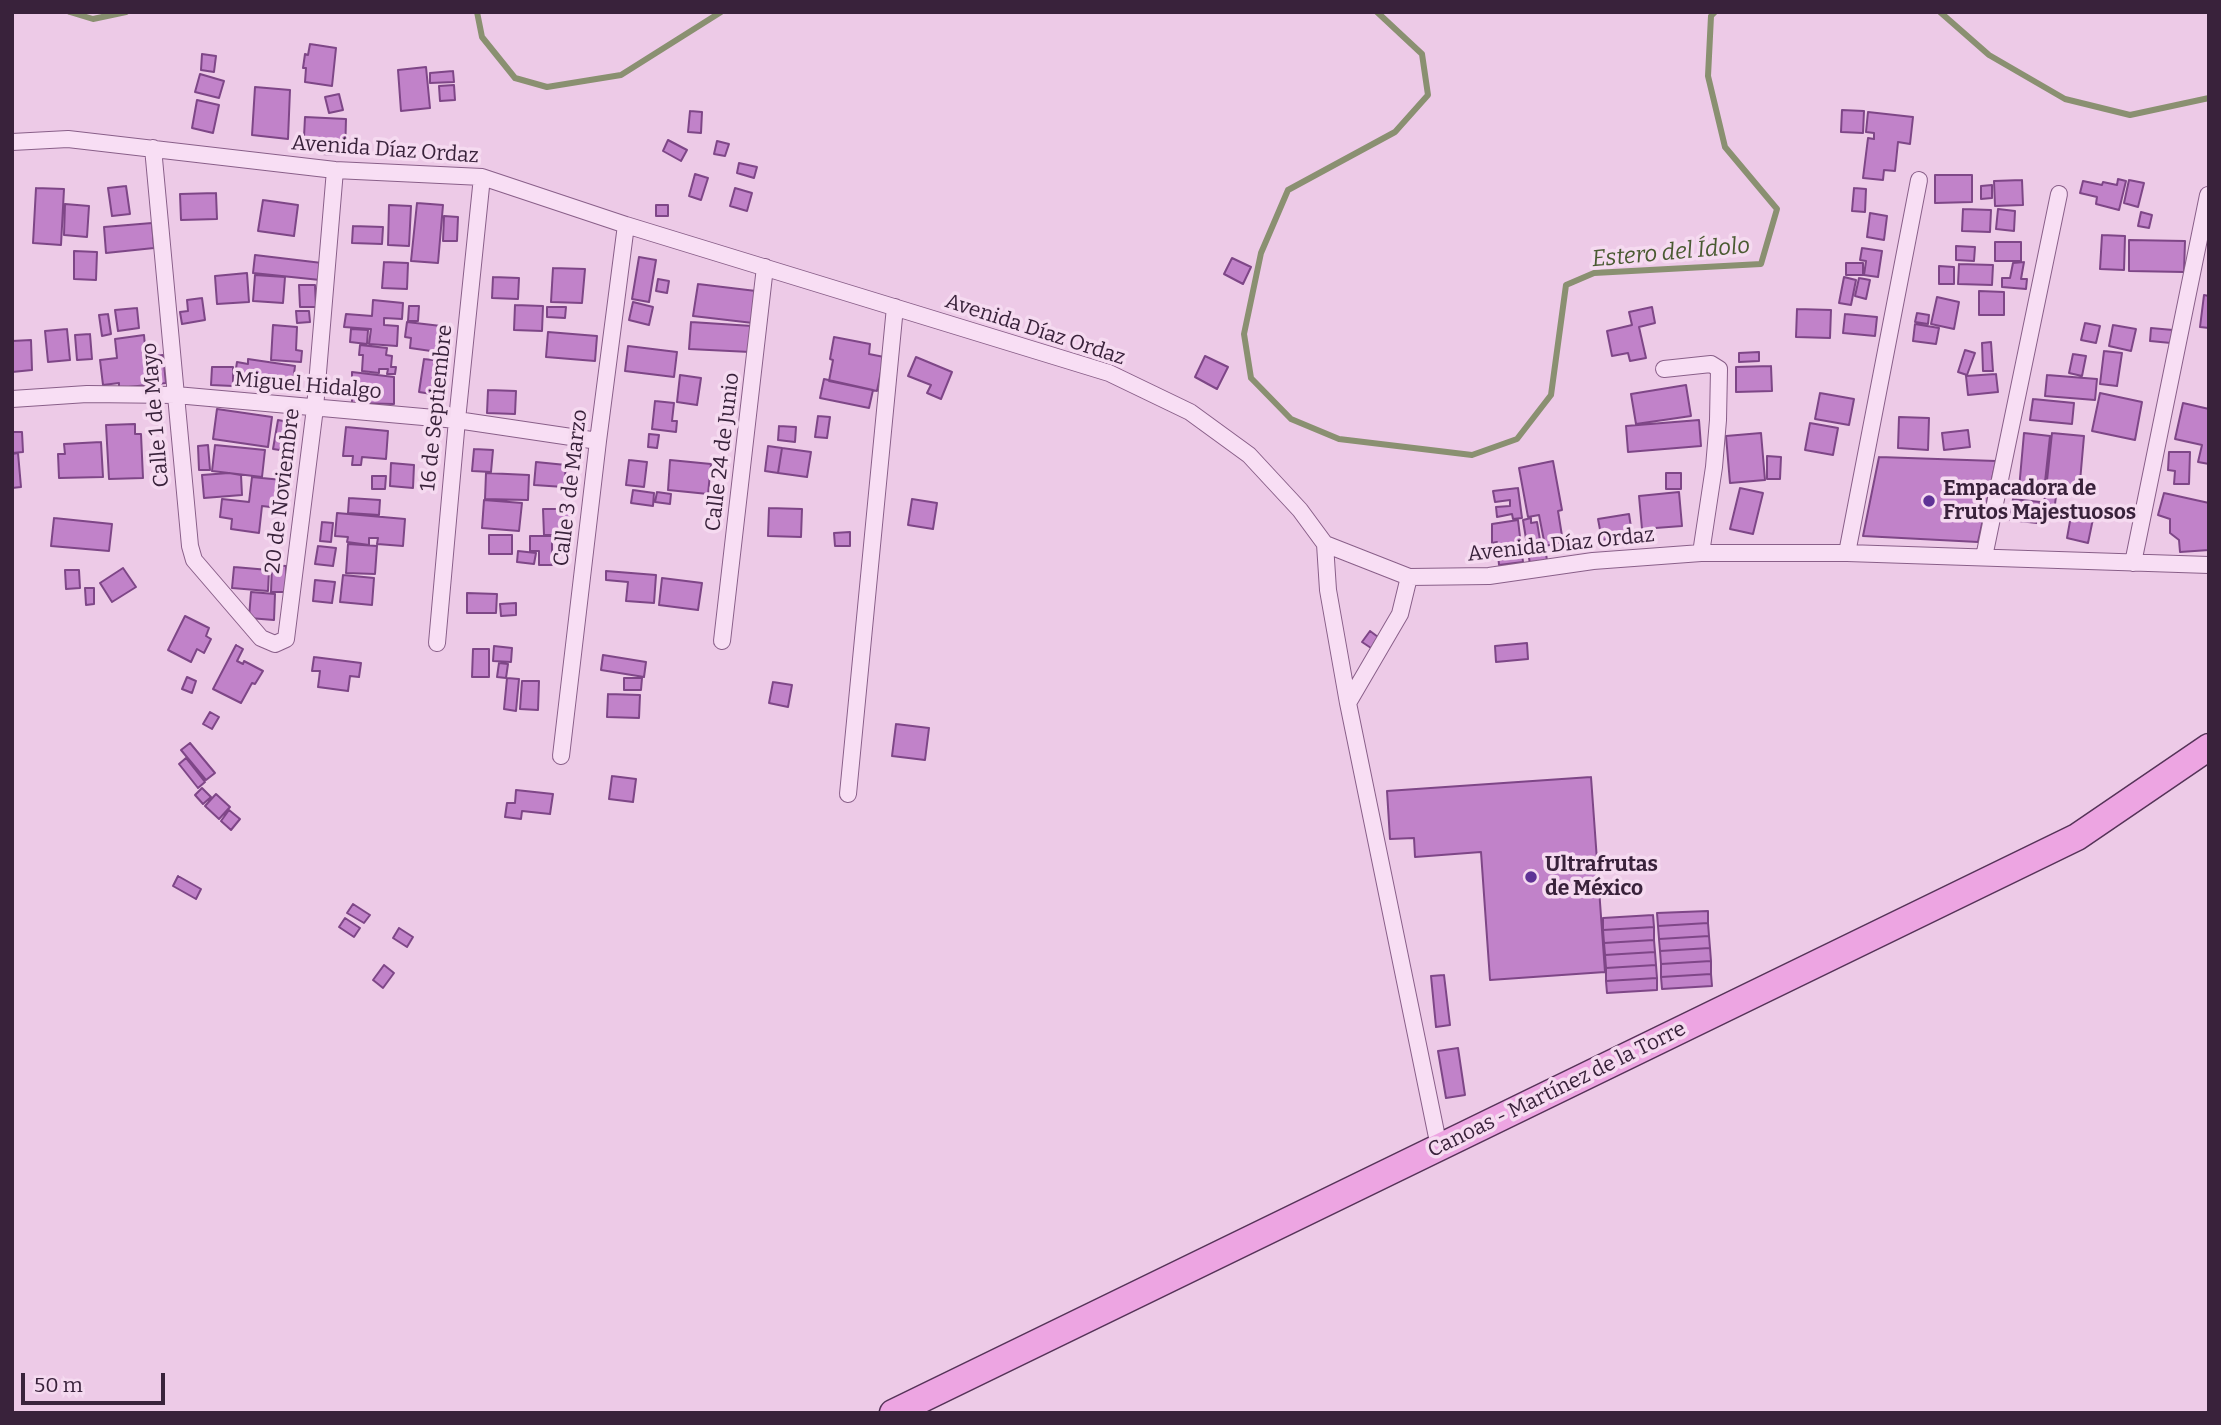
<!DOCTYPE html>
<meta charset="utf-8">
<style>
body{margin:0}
#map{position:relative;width:2221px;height:1425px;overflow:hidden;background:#edcae7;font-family:Bitter,serif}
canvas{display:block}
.frame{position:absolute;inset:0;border:14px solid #39223b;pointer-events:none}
.scale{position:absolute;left:21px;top:1373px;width:144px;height:32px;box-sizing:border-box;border:4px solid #39223b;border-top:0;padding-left:9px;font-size:21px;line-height:24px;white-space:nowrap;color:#39223b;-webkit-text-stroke:5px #f5daf0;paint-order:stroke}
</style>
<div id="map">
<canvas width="2221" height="1425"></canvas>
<div class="frame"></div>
<div class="scale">50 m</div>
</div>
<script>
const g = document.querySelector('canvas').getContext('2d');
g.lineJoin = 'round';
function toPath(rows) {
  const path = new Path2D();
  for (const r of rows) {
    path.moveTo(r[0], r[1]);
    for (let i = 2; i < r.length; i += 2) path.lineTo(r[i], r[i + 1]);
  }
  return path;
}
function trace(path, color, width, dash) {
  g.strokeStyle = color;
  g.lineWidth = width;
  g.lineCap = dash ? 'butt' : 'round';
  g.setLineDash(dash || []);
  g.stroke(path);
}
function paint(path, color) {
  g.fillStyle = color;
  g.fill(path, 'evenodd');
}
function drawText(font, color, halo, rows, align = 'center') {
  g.font = font + ' Bitter,serif';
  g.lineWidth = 7;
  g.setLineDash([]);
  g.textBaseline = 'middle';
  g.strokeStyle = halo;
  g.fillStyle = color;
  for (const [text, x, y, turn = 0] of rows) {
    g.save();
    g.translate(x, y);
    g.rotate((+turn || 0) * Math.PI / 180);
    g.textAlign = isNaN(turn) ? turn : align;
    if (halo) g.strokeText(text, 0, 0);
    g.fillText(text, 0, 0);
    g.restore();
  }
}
trace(toPath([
 [70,12,93,19,126,12],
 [477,12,482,37,515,78,547,87,621,75,721,12],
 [1377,12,1422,54,1428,95,1395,132,1288,190,1261,253,1244,334,1251,378,1291,419,1339,439,1472,455,1517,439,1551,395,1566,285,1594,273,1761,264,1777,209,1725,147,1708,76,1711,16,1715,12],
 [1940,12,1989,55,2065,99,2130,115,2209,98]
]), '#8a9071', 6);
const building = toPath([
 [310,44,336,48,332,86,305,82,306,68,303,68,305,54,308,55,310,44],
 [202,54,216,56,214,72,201,70,202,54],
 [426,67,430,108,401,111,398,70,426,67],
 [453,71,454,82,430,83,430,73,453,71],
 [200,74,224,81,219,98,195,92,200,74],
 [454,85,455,100,440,101,439,86,454,85],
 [255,87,290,90,288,139,252,135,255,87],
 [339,94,343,110,329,113,325,97,339,94],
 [197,100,219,105,213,133,192,128,197,100],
 [1842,110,1864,111,1863,133,1841,132,1842,110],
 [690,111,702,112,701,133,688,132,690,111],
 [1868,112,1913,117,1910,144,1898,142,1895,171,1884,170,1883,180,1863,178,1868,138,1874,139,1874,133,1866,132,1868,112],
 [305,117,346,119,345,155,322,154,322,150,310,149,311,137,304,137,305,117],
 [668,140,687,150,681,161,663,151,668,140],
 [717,141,729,144,725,156,714,154,717,141],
 [739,163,757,167,754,178,737,173,739,163],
 [695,174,708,178,701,200,689,196,695,174],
 [1935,175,1972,175,1972,202,1935,203,1935,175],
 [2118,179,2126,181,2119,210,2096,204,2097,197,2080,193,2083,181,2102,185,2103,182,2117,185,2118,179],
 [2022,180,2023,205,1995,206,1994,181,2022,180],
 [2129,180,2144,183,2138,207,2124,203,2129,180],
 [1992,185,1992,198,1981,199,1981,186,1992,185],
 [126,186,130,214,112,216,108,188,126,186],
 [36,188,64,189,61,245,33,243,36,188],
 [735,188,752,193,747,211,730,206,735,188],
 [1854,188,1866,189,1865,212,1852,211,1854,188],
 [216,193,217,219,181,220,180,194,216,193],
 [263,200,298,205,294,236,258,231,263,200],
 [417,203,443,205,438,263,411,261,417,203],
 [65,204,89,206,87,237,64,235,65,204],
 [389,205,411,206,409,246,388,245,389,205],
 [656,205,668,205,668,216,656,216,656,205],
 [1963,209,1991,210,1990,232,1962,231,1963,209],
 [1998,209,2015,211,2014,231,1996,229,1998,209],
 [2141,212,2152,215,2149,228,2138,226,2141,212],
 [1870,213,1887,216,1884,240,1867,237,1870,213],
 [444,216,458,217,457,241,443,241,444,216],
 [152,223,154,248,106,253,104,227,152,223],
 [353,226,383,227,382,244,352,243,353,226],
 [2102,235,2125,236,2124,270,2100,269,2102,235],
 [2129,240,2185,241,2184,272,2129,271,2129,240],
 [1995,242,2021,242,2021,261,1995,261,1995,242],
 [1956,246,1975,247,1974,261,1956,260,1956,246],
 [1862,248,1882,251,1878,277,1864,275,1866,261,1860,260,1862,248],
 [74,251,97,252,96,280,74,279,74,251],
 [255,255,322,263,320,280,253,273,255,255],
 [639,257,656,260,649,302,632,299,639,257],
 [1232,258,1251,267,1243,284,1224,274,1232,258],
 [384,262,408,263,407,289,382,288,384,262],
 [2024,262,2021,279,2027,279,2026,289,2002,287,2002,278,2010,278,2013,263,2024,262],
 [1846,263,1863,263,1863,275,1846,275,1846,263],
 [1959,264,1993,265,1992,285,1958,284,1959,264],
 [1939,266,1954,267,1954,284,1939,284,1939,266],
 [553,268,585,269,582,303,551,302,553,268],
 [247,273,249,302,217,304,215,276,247,273],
 [255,275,285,277,283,303,253,301,255,275],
 [493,277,519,278,518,299,492,298,493,277],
 [1844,277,1856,280,1851,305,1839,303,1844,277],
 [1859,278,1870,280,1866,299,1855,296,1859,278],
 [658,279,669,281,667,293,656,291,658,279],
 [698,284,756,291,753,323,693,316,698,284],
 [299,285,315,285,316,307,300,307,299,285],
 [1979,291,2004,292,2004,315,1979,315,1979,291],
 [2204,295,2209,296,2209,328,2200,327,2204,295],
 [1937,297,1959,302,1954,329,1931,324,1937,297],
 [202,298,205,320,182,324,180,312,188,311,187,300,202,298],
 [373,300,403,303,402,319,384,318,384,325,398,326,397,346,369,344,371,329,344,327,346,314,372,316,373,300],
 [633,302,653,307,649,325,629,320,633,302],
 [515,305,543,306,542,331,514,330,515,305],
 [409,306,419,306,418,321,408,321,409,306],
 [547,307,566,307,565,318,547,317,547,307],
 [1652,307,1655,323,1639,327,1646,358,1630,361,1628,353,1612,356,1607,331,1632,325,1629,312,1652,307],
 [137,308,139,328,118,331,115,310,137,308],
 [1797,309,1831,310,1830,338,1796,337,1797,309],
 [296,311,309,311,310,322,297,323,296,311],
 [1917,313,1929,315,1928,324,1915,322,1917,313],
 [108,314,111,334,102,336,99,315,108,314],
 [1845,314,1877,317,1875,336,1843,333,1845,314],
 [407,322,441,326,438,352,410,348,411,338,405,337,407,322],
 [691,322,752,326,750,352,689,349,691,322],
 [2085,323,2100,326,2096,343,2081,340,2085,323],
 [1915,324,1939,328,1936,344,1913,341,1915,324],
 [273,325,297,327,296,350,302,351,301,362,271,360,273,325],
 [2113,325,2136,329,2131,351,2109,346,2113,325],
 [2151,328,2173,330,2171,343,2150,341,2151,328],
 [67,329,70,360,48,362,45,331,67,329],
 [351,329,368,330,367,344,350,342,351,329],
 [548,332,597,336,595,361,546,357,548,332],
 [90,334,92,359,77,360,75,335,90,334],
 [144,335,146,357,163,355,166,383,119,388,119,383,103,385,100,360,117,358,115,339,144,335],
 [834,337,870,344,869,354,884,357,877,391,829,381,833,360,830,359,834,337],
 [31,340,32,370,12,372,12,341,31,340],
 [1991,342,1993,371,1983,371,1982,343,1991,342],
 [360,345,387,348,386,355,392,356,391,367,396,367,395,374,387,374,388,369,379,369,379,373,362,371,363,355,359,355,360,345],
 [628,346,677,352,674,377,625,371,628,346],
 [1965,350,1975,353,1967,375,1958,372,1965,350],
 [2104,351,2122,353,2117,386,2100,384,2104,351],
 [1759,352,1759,361,1739,362,1739,353,1759,352],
 [2073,354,2086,356,2082,376,2069,373,2073,354],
 [1205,356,1228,367,1217,389,1195,377,1205,356],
 [916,357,952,372,941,399,927,393,931,385,908,376,916,357],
 [248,359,295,366,292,390,245,383,246,377,235,375,237,362,248,364,248,359],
 [424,359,449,362,444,396,419,392,424,359],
 [1771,366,1772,391,1736,392,1736,367,1771,366],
 [212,367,233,367,233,386,211,385,212,367],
 [352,372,394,377,394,404,352,403,352,372],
 [1996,374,1998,392,1968,395,1966,376,1996,374],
 [680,375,701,378,697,405,677,402,680,375],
 [2047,375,2097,379,2095,400,2045,396,2047,375],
 [824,379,873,390,869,408,820,398,824,379],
 [1686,385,1691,416,1636,424,1631,394,1686,385],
 [488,390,516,391,515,414,487,413,488,390],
 [1820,393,1854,399,1849,425,1815,419,1820,393],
 [2100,393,2142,402,2135,440,2092,431,2100,393],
 [2033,399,2074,403,2072,424,2030,420,2033,399],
 [655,401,674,403,672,421,677,421,676,432,652,429,655,401],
 [2183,403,2209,409,2209,464,2198,462,2202,445,2175,439,2183,403],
 [217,409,272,417,268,447,213,439,217,409],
 [818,416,830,417,827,438,815,437,818,416],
 [1899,417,1929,418,1928,450,1898,448,1899,417],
 [278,420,299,424,293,452,273,449,278,420],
 [1699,420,1701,446,1628,452,1626,426,1699,420],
 [1810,423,1838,428,1833,455,1805,450,1810,423],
 [135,424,135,434,141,434,143,478,109,479,106,425,135,424],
 [779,426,796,427,795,442,778,440,779,426],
 [346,427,388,431,386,459,362,457,361,465,352,465,353,456,343,456,346,427],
 [1968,430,1970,447,1944,450,1942,433,1968,430],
 [12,432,22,432,23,452,12,453,12,432],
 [1761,433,1765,480,1730,483,1726,436,1761,433],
 [2024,433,2050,436,2044,491,2019,489,2024,433],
 [2052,433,2084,436,2079,493,2046,490,2052,433],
 [649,434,659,435,657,448,648,447,649,434],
 [101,442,103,477,59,478,58,454,65,454,64,444,101,442],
 [208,445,210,470,199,470,198,446,208,445],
 [215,445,265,450,262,477,212,471,215,445],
 [768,446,782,448,778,473,765,471,768,446],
 [782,448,811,452,807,477,778,473,782,448],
 [474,449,493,450,491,472,472,471,474,449],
 [2169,452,2190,452,2189,484,2174,484,2175,471,2168,470,2169,452],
 [18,453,21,487,12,488,12,454,18,453],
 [1767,456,1781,457,1780,479,1767,479,1767,456],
 [1879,457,1996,461,1978,542,1863,536,1879,457],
 [629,460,647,462,644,487,626,485,629,460],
 [670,460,711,464,708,494,668,490,670,460],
 [1553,461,1562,510,1558,511,1563,542,1545,546,1539,515,1528,517,1519,468,1553,461],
 [536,462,566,465,564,487,534,485,536,462],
 [391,463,414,465,413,488,390,486,391,463],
 [229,473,241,475,242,495,204,498,202,475,229,473],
 [486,473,529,475,528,500,485,499,486,473],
 [1666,473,1681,473,1681,489,1666,489,1666,473],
 [372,476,386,476,385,489,372,489,372,476],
 [252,477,282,480,279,508,262,506,259,533,231,529,232,519,220,517,222,499,249,502,252,477],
 [1518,488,1522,518,1513,519,1512,514,1497,517,1496,507,1510,506,1510,500,1495,502,1493,491,1518,488],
 [1740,488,1763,493,1753,534,1730,529,1740,488],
 [633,490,654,493,653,506,631,503,633,490],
 [657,492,671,494,670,504,655,502,657,492],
 [1679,492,1682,526,1642,529,1639,496,1679,492],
 [2164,493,2209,503,2209,550,2180,552,2179,540,2170,533,2170,519,2158,515,2164,493],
 [2045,494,2056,496,2053,521,2042,520,2045,494],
 [349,498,380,500,379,515,348,513,349,498],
 [912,499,937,503,933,529,908,525,912,499],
 [2013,499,2040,502,2037,523,2010,520,2013,499],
 [484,500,522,503,519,531,482,528,484,500],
 [769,508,802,509,801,537,768,536,769,508],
 [543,509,571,509,571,535,544,535,543,509],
 [2072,510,2094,514,2088,543,2067,538,2072,510],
 [337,513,405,519,403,546,377,544,378,538,369,538,369,545,347,542,348,537,335,536,337,513],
 [1629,514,1632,534,1602,540,1598,519,1629,514],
 [54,518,112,524,109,551,51,546,54,518],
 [1531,518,1531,523,1537,522,1541,546,1545,545,1547,561,1530,564,1523,520,1531,518],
 [1518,520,1523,562,1499,565,1497,542,1492,543,1492,524,1518,520],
 [322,522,333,523,331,542,320,541,322,522],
 [850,532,850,546,835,546,834,533,850,532],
 [489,535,512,535,512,554,489,554,489,535],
 [530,536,552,536,552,565,539,565,539,551,530,551,530,536],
 [348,544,377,546,375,574,346,573,348,544],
 [318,546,336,548,333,566,315,564,318,546],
 [518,551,536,553,534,564,517,562,518,551],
 [272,565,286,566,286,592,271,592,272,565],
 [234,567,269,570,268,591,232,588,234,567],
 [123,568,136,587,112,602,100,583,123,568],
 [65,570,79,570,80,588,66,589,65,570],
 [606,571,656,575,654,603,626,601,628,582,606,580,606,571],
 [343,575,374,578,372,605,340,602,343,575],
 [662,578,702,583,698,610,659,605,662,578],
 [315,580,335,582,332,603,313,601,315,580],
 [85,588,94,588,94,604,86,605,85,588],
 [251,592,275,594,274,620,249,618,251,592],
 [467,593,497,594,496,613,467,613,467,593],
 [516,603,516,615,501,616,500,604,516,603],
 [185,616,209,628,206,636,211,639,204,653,197,649,191,662,168,650,185,616],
 [1370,631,1382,640,1374,650,1362,642,1370,631],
 [1527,643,1528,659,1496,662,1495,646,1527,643],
 [236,645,243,649,237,661,243,664,244,661,263,671,255,684,252,683,241,703,213,689,236,645],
 [494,646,512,648,511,662,493,661,494,646],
 [473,649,489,649,489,677,472,677,473,649],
 [603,655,646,662,644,677,601,670,603,655],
 [314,657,361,663,359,677,350,676,348,691,318,687,320,671,312,671,314,657],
 [499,663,508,664,506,678,497,677,499,663],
 [187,677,196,681,192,693,182,689,187,677],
 [507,678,519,679,516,711,504,709,507,678],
 [624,678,642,678,641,690,624,690,624,678],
 [522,681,539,681,538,710,520,709,522,681],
 [773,682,792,685,788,707,769,703,773,682],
 [608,694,640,695,639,718,607,717,608,694],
 [210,712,219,717,212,729,203,724,210,712],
 [896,724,929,728,925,760,892,756,896,724],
 [190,743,215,773,206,780,181,750,190,743],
 [186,758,205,782,198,788,179,764,186,758],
 [612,776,636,779,633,802,609,799,612,776],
 [1591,777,1605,972,1490,980,1481,852,1415,857,1414,838,1390,839,1387,791,1591,777],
 [202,788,211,797,203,804,195,795,202,788],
 [516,790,553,794,550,814,522,811,521,819,505,817,507,803,515,803,516,790],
 [216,794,230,807,219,819,205,806,216,794],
 [229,810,240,819,231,830,221,821,229,810],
 [178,876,201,889,196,899,173,886,178,876],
 [353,904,370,915,364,923,347,913,353,904],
 [1708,911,1708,923,1658,926,1657,913,1708,911],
 [1653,915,1654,927,1603,930,1603,918,1653,915],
 [345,918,360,928,354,937,339,927,345,918],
 [1708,923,1709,936,1659,939,1658,926,1708,923],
 [1654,927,1654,940,1604,943,1603,930,1654,927],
 [399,928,413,937,407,947,393,938,399,928],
 [1709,936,1710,948,1660,951,1659,939,1709,936],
 [1654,940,1655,952,1605,955,1604,943,1654,940],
 [1710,948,1711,961,1661,964,1660,951,1710,948],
 [1655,952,1656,965,1606,968,1605,955,1655,952],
 [1711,961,1711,974,1661,977,1661,964,1711,961],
 [384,965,394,973,383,988,373,980,384,965],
 [1656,965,1657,978,1606,981,1606,968,1656,965],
 [1711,974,1712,986,1662,989,1661,977,1711,974],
 [1444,975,1450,1025,1436,1027,1431,976,1444,975],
 [1657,978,1657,990,1607,993,1606,981,1657,978],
 [1458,1048,1465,1095,1446,1098,1438,1051,1458,1048]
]);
paint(building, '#c182c9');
trace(building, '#7e4687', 2);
const minor = toPath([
 [12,142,68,139,335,170,482,177,626,225,1109,373,1190,412,1249,455,1300,510,1325,544,1409,577,1489,576,1593,561,1701,553,1847,553,2209,565],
 [153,148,190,546,194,560,261,638,275,644,286,639,315,408,335,170],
 [1664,369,1711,364,1719,369,1718,420,1714,467,1701,553],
 [12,399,87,394,176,395,457,420,598,441],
 [1325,544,1328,590,1348,703,1439,1147],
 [1847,553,1919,180],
 [1984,557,2059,194],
 [2133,563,2208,195],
 [722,641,765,267],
 [437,643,457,420,482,177],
 [1348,703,1400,614,1409,577],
 [561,756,598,441,626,225],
 [848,794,895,307]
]);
const primary = toPath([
 [893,1413,2077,837,2209,747]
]);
trace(minor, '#895f89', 18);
trace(primary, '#553358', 29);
trace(minor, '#f8def4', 16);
trace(primary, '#eda5e2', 26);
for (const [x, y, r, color] of [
 [1929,501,7,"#5f3296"],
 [1531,877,7,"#5f3296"]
]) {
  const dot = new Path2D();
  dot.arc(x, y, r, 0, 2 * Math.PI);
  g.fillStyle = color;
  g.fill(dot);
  trace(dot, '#f5daf0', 2.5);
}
drawText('21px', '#39223b', '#f5daf0', [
 ["Avenida Díaz Ordaz",385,150,4],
 ["Avenida Díaz Ordaz",1035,330,18],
 ["Miguel Hidalgo",308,386,5],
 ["16 de Septiembre",437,408,-84],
 ["Calle 1 de Mayo",156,415,-95],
 ["Calle 24 de Junio",723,452,-83],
 ["Calle 3 de Marzo",571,488,-83],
 ["20 de Noviembre",283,491,-83],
 ["Avenida Díaz Ordaz",1561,545,-6],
 ["Canoas - Martínez de la Torre",1557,1090,-26]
]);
drawText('bold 21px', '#39223b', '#f5daf0', [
 ["Empacadora de",1943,489],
 ["Frutos Majestuosos",1943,513],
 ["Ultrafrutas",1545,865],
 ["de México",1545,889]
], 'left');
drawText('italic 23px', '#4a5a32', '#f5daf0', [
 ["Estero del Ídolo",1671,253,-5]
]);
</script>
